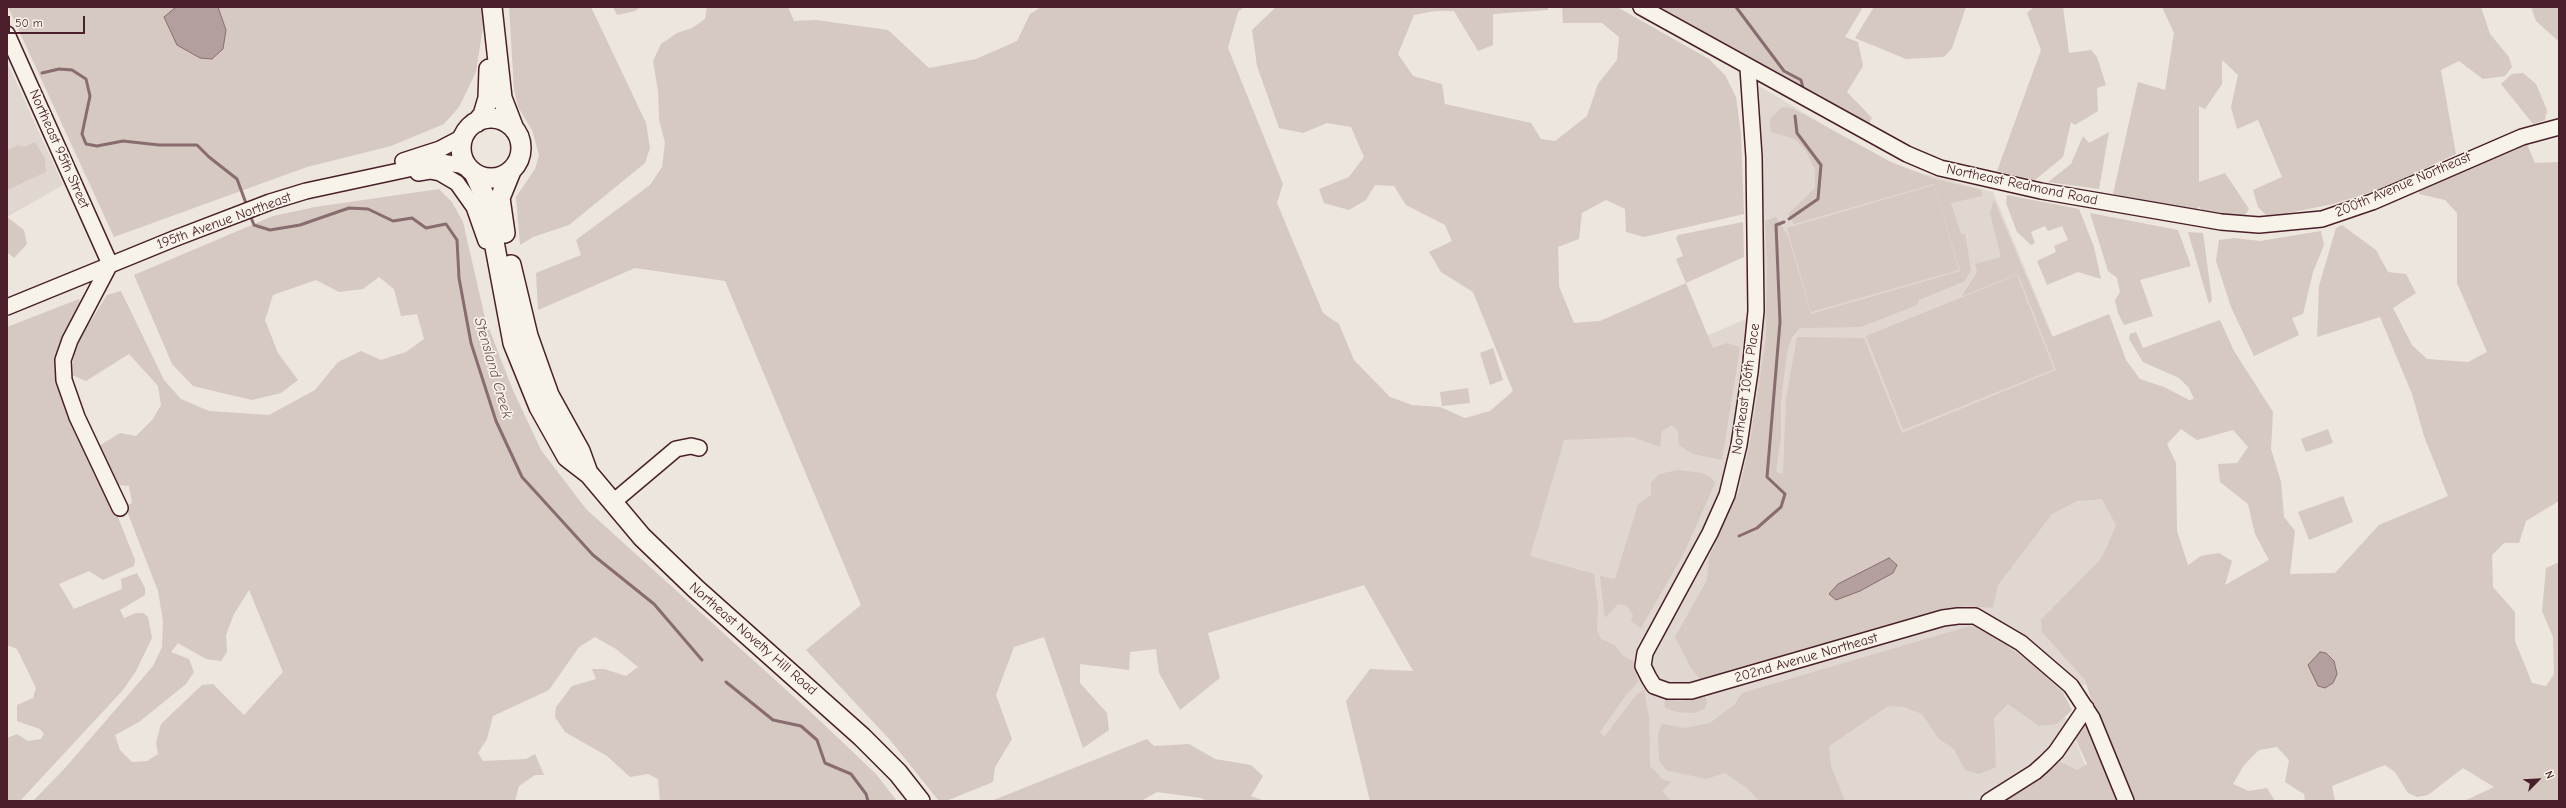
<!DOCTYPE html>
<style>
body{margin:0}
#map{position:relative;width:2566px;height:808px;overflow:hidden;background:#ece6dd;font-family:"Comic Neue",sans-serif}
canvas{display:block}
.frame{position:absolute;inset:0;border:8px solid #4a1f2b;pointer-events:none}
.north{position:absolute;left:2518px;top:760px;width:40px;height:40px;-webkit-text-stroke:3px #f7f3e8;paint-order:stroke;rotate:66deg;font-size:11px;font-weight:700;line-height:16px;text-align:center;color:#4a1f2b}
.north::after{content:'';display:block;margin:auto;width:14px;height:18px;background:#4a1f2b;clip-path:polygon(50% 0,100% 100%,50% 72%,0 100%)}
.scale{position:absolute;left:8px;top:16px;width:77px;height:18px;box-sizing:border-box;border:2px solid #4a1f2b;border-top:0;padding-left:5px;font-size:12px;line-height:14px;white-space:nowrap;color:#4a1f2b;-webkit-text-stroke:3px #f7f3e8;paint-order:stroke}
</style>
<div id="map">
<canvas width="2566" height="808"></canvas>
<div class="frame"></div>
<div class="north">N</div>
<div class="scale">50 m</div>
</div>
<script>
const g = document.querySelector('canvas').getContext('2d');
g.lineJoin = 'round';
function paint(path, color) {
  g.fillStyle = color;
  g.fill(path, 'evenodd');
}
function toPath(rows) {
  const path = new Path2D();
  for (const r of rows) {
    if (r.length === 3) {
      path.moveTo(r[0] + r[2], r[1]);
      path.arc(r[0], r[1], r[2], 0, 2 * Math.PI);
      continue;
    }
    path.moveTo(r[0], r[1]);
    for (let i = 2; i < r.length; i += 2) path.lineTo(r[i], r[i + 1]);
  }
  return path;
}
function trace(path, color, width, dash) {
  g.strokeStyle = color;
  g.lineWidth = width;
  g.lineCap = dash ? 'butt' : 'round';
  g.setLineDash(dash || []);
  g.stroke(path);
}
function drawText(font, color, halo, rows, align = 'center') {
  g.font = font + ' "Comic Neue",sans-serif';
  g.lineWidth = 3.5;
  g.setLineDash([]);
  g.textBaseline = 'middle';
  g.strokeStyle = halo;
  g.fillStyle = color;
  for (const [text, x, y, turn = 0] of rows) {
    g.save();
    g.translate(x, y);
    g.rotate((+turn || 0) * Math.PI / 180);
    g.textAlign = isNaN(turn) ? turn : align;
    if (halo) g.strokeText(text, 0, 0);
    g.fillText(text, 0, 0);
    g.restore();
  }
}
paint(toPath([
 [7,62,63,185,7,217],
 [1759,86,1891,165,1993,192,2180,642,2057,697,2100,801,1521,801,1389,470,1765,311]
]), '#e0d7d0');
paint(toPath([
 [8,7,176,7,171,12,200,58,212,59,223,49,226,30,218,7,484,7,485,14,476,72,459,107,444,124,391,146,307,167,114,237],
 [509,7,591,7,646,123,650,148,645,163,569,225,533,237,520,245,516,197,535,169,539,155,532,130,518,107,514,89],
 [613,7,641,7,635,11,617,15],
 [707,7,788,7,794,21,816,20,888,30,929,68,976,59,1017,41,1030,14,1041,7,1244,7,1238,12,1228,48,1283,184,1277,203,1323,313,1339,324,1354,360,1390,397,1412,405,1440,407,1465,418,1490,411,1513,391,1473,292,1441,272,1429,252,1452,241,1445,225,1406,205,1394,186,1375,185,1366,200,1349,210,1324,203,1319,189,1349,177,1364,157,1351,127,1327,123,1303,133,1279,128,1257,66,1252,30,1276,7,1548,7,1548,10,1493,14,1493,45,1478,51,1454,11,1435,11,1414,15,1398,54,1413,76,1442,84,1445,104,1531,123,1541,139,1555,141,1587,116,1598,84,1617,60,1619,37,1602,23,1563,23,1562,7,1617,7,1709,59,1725,75,1736,97,1741,134,1744,214,1644,237,1626,232,1625,209,1606,200,1582,213,1579,239,1558,247,1559,286,1574,323,1600,321,1686,283,1676,259,1683,256,1676,238,1678,235,1743,222,1744,257,1686,283,1713,348,1727,343,1740,347,1722,460,1693,454,1679,445,1678,431,1672,425,1662,431,1660,447,1632,437,1564,440,1530,556,1594,574,1598,607,1597,630,1601,639,1615,645,1622,655,1633,661,1638,682,1626,695,1600,732,1604,737,1637,694,1644,690,1649,717,1650,766,1662,779,1671,782,1662,791,1671,801,1370,801,1346,701,1370,669,1413,671,1364,585,1208,633,1220,678,1180,710,1159,673,1156,649,1130,652,1129,670,1080,664,1080,683,1107,713,1109,730,1083,748,1044,637,1014,647,996,695,1012,739,995,767,993,782,946,801,939,801,890,740,806,650,861,605,725,281,635,268,538,310,536,273,581,255,576,240,650,185,662,167,665,143,659,119,658,91,653,61,661,44,677,33,692,28,705,19],
 [1659,7,1863,7,1845,37,1858,42,1863,66,1847,92,1872,118,1867,127],
 [1874,7,1966,7,1952,48,1944,57,1906,59,1855,38],
 [2034,7,2063,7,2069,53,2091,50,2097,57,2106,85,2097,88,2098,111,2075,125,2071,122,2063,157,2035,180,1997,171,2041,50,2027,13],
 [2162,7,2481,7,2490,34,2509,57,2512,67,2505,76,2483,79,2459,61,2441,70,2456,154,2384,188,2333,204,2288,213,2266,215,2258,207,2253,190,2282,177,2258,120,2237,129,2231,107,2238,75,2222,60,2222,84,2205,109,2199,106,2199,182,2225,173,2249,209,2244,217,2202,211,2199,206,2197,211,2113,194,2138,82,2165,90,2174,33],
 [2531,7,2559,7,2559,39,2557,40,2536,21],
 [2523,73,2536,84,2547,110,2545,120,2533,124,2501,84,2512,74],
 [1782,107,1792,108,1891,162,1935,179,1977,189,1982,191,1982,196,1951,203,1961,234,1965,234,1971,270,1965,281,1919,300,1917,305,1861,327,1800,328,1792,337,1787,352,1781,401,1781,436,1776,472,1783,474,1786,399,1797,337,1864,338,1902,433,2056,370,2018,274,1962,296,1977,272,1975,264,2001,257,1990,213,1994,200,2052,337,2109,314,2126,360,2140,379,2164,387,2189,400,2194,399,2189,388,2179,378,2143,362,2129,339,2130,334,2136,332,2143,348,2220,320,2234,351,2273,412,2271,449,2281,482,2284,517,2295,531,2290,574,2335,573,2379,525,2448,496,2424,436,2412,394,2380,317,2317,337,2319,286,2336,228,2342,225,2376,250,2388,272,2406,274,2416,293,2393,308,2412,345,2427,359,2468,362,2487,352,2457,283,2457,213,2445,200,2419,194,2420,188,2485,159,2527,144,2535,163,2559,162,2559,501,2526,521,2519,543,2504,543,2492,555,2493,587,2515,612,2515,641,2532,683,2546,686,2554,674,2553,637,2542,611,2546,568,2559,562,2559,801,2464,801,2494,787,2463,768,2428,795,2417,797,2408,793,2395,772,2385,765,2332,786,2335,801,2305,801,2304,794,2285,782,2289,760,2277,747,2259,750,2244,765,2233,784,2249,791,2267,788,2275,801,2133,801,2092,702,2085,680,2042,632,2041,620,2100,560,2107,547,2116,525,2102,499,2077,501,2052,514,1998,585,1993,608,1966,606,1941,610,1701,680,1691,668,1675,637,1707,580,1709,557,1739,491,1750,442,1766,337,1767,262,1765,221,1776,217,1788,236,1811,314,1960,271,1934,184,1794,224,1788,214,1815,188,1815,170,1806,151,1795,139,1771,132,1770,119],
 [2181,429,2197,440,2233,430,2248,447,2237,463,2218,464,2220,482,2248,504,2255,534,2269,560,2225,585,2232,561,2219,553,2201,556,2188,565,2177,531,2176,463,2167,444],
 [2109,132,2099,189,2048,182,2071,164,2083,136,2089,143],
 [35,142,45,159,46,172,7,190,7,217,24,230,27,244,14,258,7,252,7,150,18,145,24,147],
 [1934,185,1959,270,1811,312,1787,228],
 [439,189,452,202,463,222,485,318,512,388,541,450,586,509,815,716,876,774,897,801,660,801,658,779,648,774,630,777,607,756,565,732,555,717,556,707,572,686,596,679,592,669,604,669,626,676,638,667,616,649,595,637,579,647,549,690,493,716,487,739,478,753,483,761,526,759,535,754,544,775,535,775,519,786,515,801,33,801,65,768,153,666,162,647,163,621,158,591,125,506,132,503,129,486,119,485,99,446,120,433,136,436,153,419,161,405,158,386,129,354,86,381,72,375,74,348,107,295,121,291,164,380,181,399,209,411,269,415,315,390,338,362,361,351,381,360,406,352,424,339,417,314,401,316,394,289,379,277,363,289,339,292,316,280,273,295,265,320,278,353,298,380,281,393,252,400,193,386,172,364,134,275,273,216,315,207],
 [249,590,283,672,244,715,213,684,202,685,161,724,156,743,158,754,147,761,132,762,120,750,115,735,139,722,186,684,194,672,189,659,171,652,178,643,206,659,221,661,227,652,226,635,234,614],
 [2007,195,2079,209,2094,247,2101,279,2078,272,2047,285,2037,261,2056,252,2054,246,2068,240,2062,226,2048,231,2045,226,2031,232,2035,243,2031,245,2017,232,2006,203],
 [2090,213,2178,230,2191,266,2140,280,2153,316,2124,325,2118,313,2115,300,2120,292,2117,278,2108,271],
 [2321,231,2324,245,2313,272,2303,314,2292,318,2299,335,2254,356,2231,307,2216,261,2219,240,2234,238,2260,241],
 [2188,232,2203,233,2212,300,2209,304],
 [2017,275,2054,369,1903,430,1866,336],
 [79,299,81,307,64,332,56,364,61,395,70,421,115,510,135,560,134,566,103,580,89,571,59,584,74,609,122,589,121,579,137,573,145,588,145,595,120,610,124,618,136,613,143,613,148,617,152,638,136,671,123,690,20,801,7,801,7,738,17,734,28,741,41,739,44,734,40,729,17,721,17,705,33,698,36,688,17,649,7,645,7,327],
 [1493,348,1503,380,1490,385,1480,353],
 [1468,388,1470,403,1442,406,1440,392],
 [2328,429,2333,443,2306,452,2301,439],
 [1678,470,1702,473,1711,478,1715,483,1684,553,1641,628,1631,621,1633,615,1627,606,1618,604,1605,618,1600,576,1615,579,1638,504,1651,495,1651,483,1659,474],
 [2343,496,2353,522,2309,540,2298,512],
 [1970,626,1990,634,2039,669,2063,693,2072,710,2057,724,2039,726,2008,704,1994,718,1996,767,1979,774,1965,770,1954,749,1939,739,1922,714,1904,707,1888,706,1829,746,1831,766,1845,801,1759,801,1748,789,1725,773,1706,779,1666,770,1659,760,1658,734,1662,724,1685,728,1710,723,1735,704,1742,693],
 [1705,697,1707,703,1704,709,1694,713,1677,712,1665,708,1664,703,1666,699,1680,701],
 [2082,726,2089,726,2121,801,2003,801,2042,777,2058,761,2077,770,2087,764,2075,738],
 [1147,739,1154,746,1189,744,1215,759,1251,765,1263,776,1251,796,1265,801,1207,801,1201,798,1157,792,1141,801,991,801]
]), '#d5c9c2');
const water = toPath([
 [176,7,218,7,226,30,223,49,212,59,200,58,177,45,164,17,176,7],
 [1889,558,1897,565,1893,573,1860,591,1836,600,1829,594,1838,584,1889,558],
 [2320,652,2326,653,2334,661,2337,674,2333,683,2325,688,2318,686,2308,665,2320,652]
]);
paint(water, '#b39f9d');
trace(water, '#896c6f', 1);
trace(toPath([
 [1736,7,1784,71,1801,80,1803,88],
 [42,73,59,69,72,70,86,79,90,96,82,134,86,144,97,146,123,141,159,145,197,145,209,157,237,179,247,206],
 [250,215,254,225,270,230,300,225,349,208,368,209,393,221,412,218,426,228,446,224,457,240,459,278,471,343,496,421,522,477,593,555,654,604,702,660],
 [1789,219,1818,199,1821,165,1797,133,1795,116],
 [1739,536,1757,528,1781,507,1785,494,1767,477,1780,322,1776,225,1784,222],
 [726,682,773,720,801,726,817,740,825,763,851,774,866,794,868,801]
]), '#896c6f', 3);
const minor = toPath([
 [1641,7,1907,154,1940,168,2041,191,2221,222,2259,225,2322,219,2372,202,2522,137,2559,127],
 [7,34,110,264],
 [1748,68,1754,157,1756,311,1750,372,1739,445,1727,495,1710,533,1645,653,1643,666,1649,678,1654,686,1668,691,1691,691,1943,618,1958,616,1975,616,2021,643,2071,686,2092,718,2126,801],
 [403,161,440,149,463,137],
 [418,173,430,171,440,173,457,183,474,207,486,241],
 [110,264,70,340,63,360,64,380,77,417,120,508],
 [7,307,176,238,270,202,306,191,441,162,460,165,472,171],
 [612,503,676,449,691,446,699,448],
 [1989,801,2035,772,2045,763,2056,752,2086,708]
]);
const major = toPath([
 [492,7,502,98,514,129],
 [491,148,30],
 [477,122,483,115,488,98,489,69],
 [474,173,486,199,513,343,539,407,567,457,589,474,642,537,696,589,862,737,898,773,920,801],
 [505,233,500,198,511,171],
 [511,265,528,336,540,370,549,395,580,451,588,473]
]);
trace(minor, '#4a1f2b', 18);
trace(major, '#4a1f2b', 22);
trace(minor, '#f7f3e8', 15);
trace(major, '#f7f3e8', 19);
drawText('14px', '#4a1f2b', '#f7f3e8', [
 ["Northeast 95th Street",59,149,66],
 ["Northeast Redmond Road",2022,185,12],
 ["200th Avenue Northeast",2403,185,-23],
 ["195th Avenue Northeast",224,221,-20],
 ["Northeast 106th Place",1746,389,-82],
 ["Northeast Novelty Hill Road",753,639,41],
 ["202nd Avenue Northeast",1806,658,-16]
]);
drawText('italic 15px', '#6f4c53', '#f7f3e8', [
 ["Stensland Creek",493,368,74]
]);
</script>
